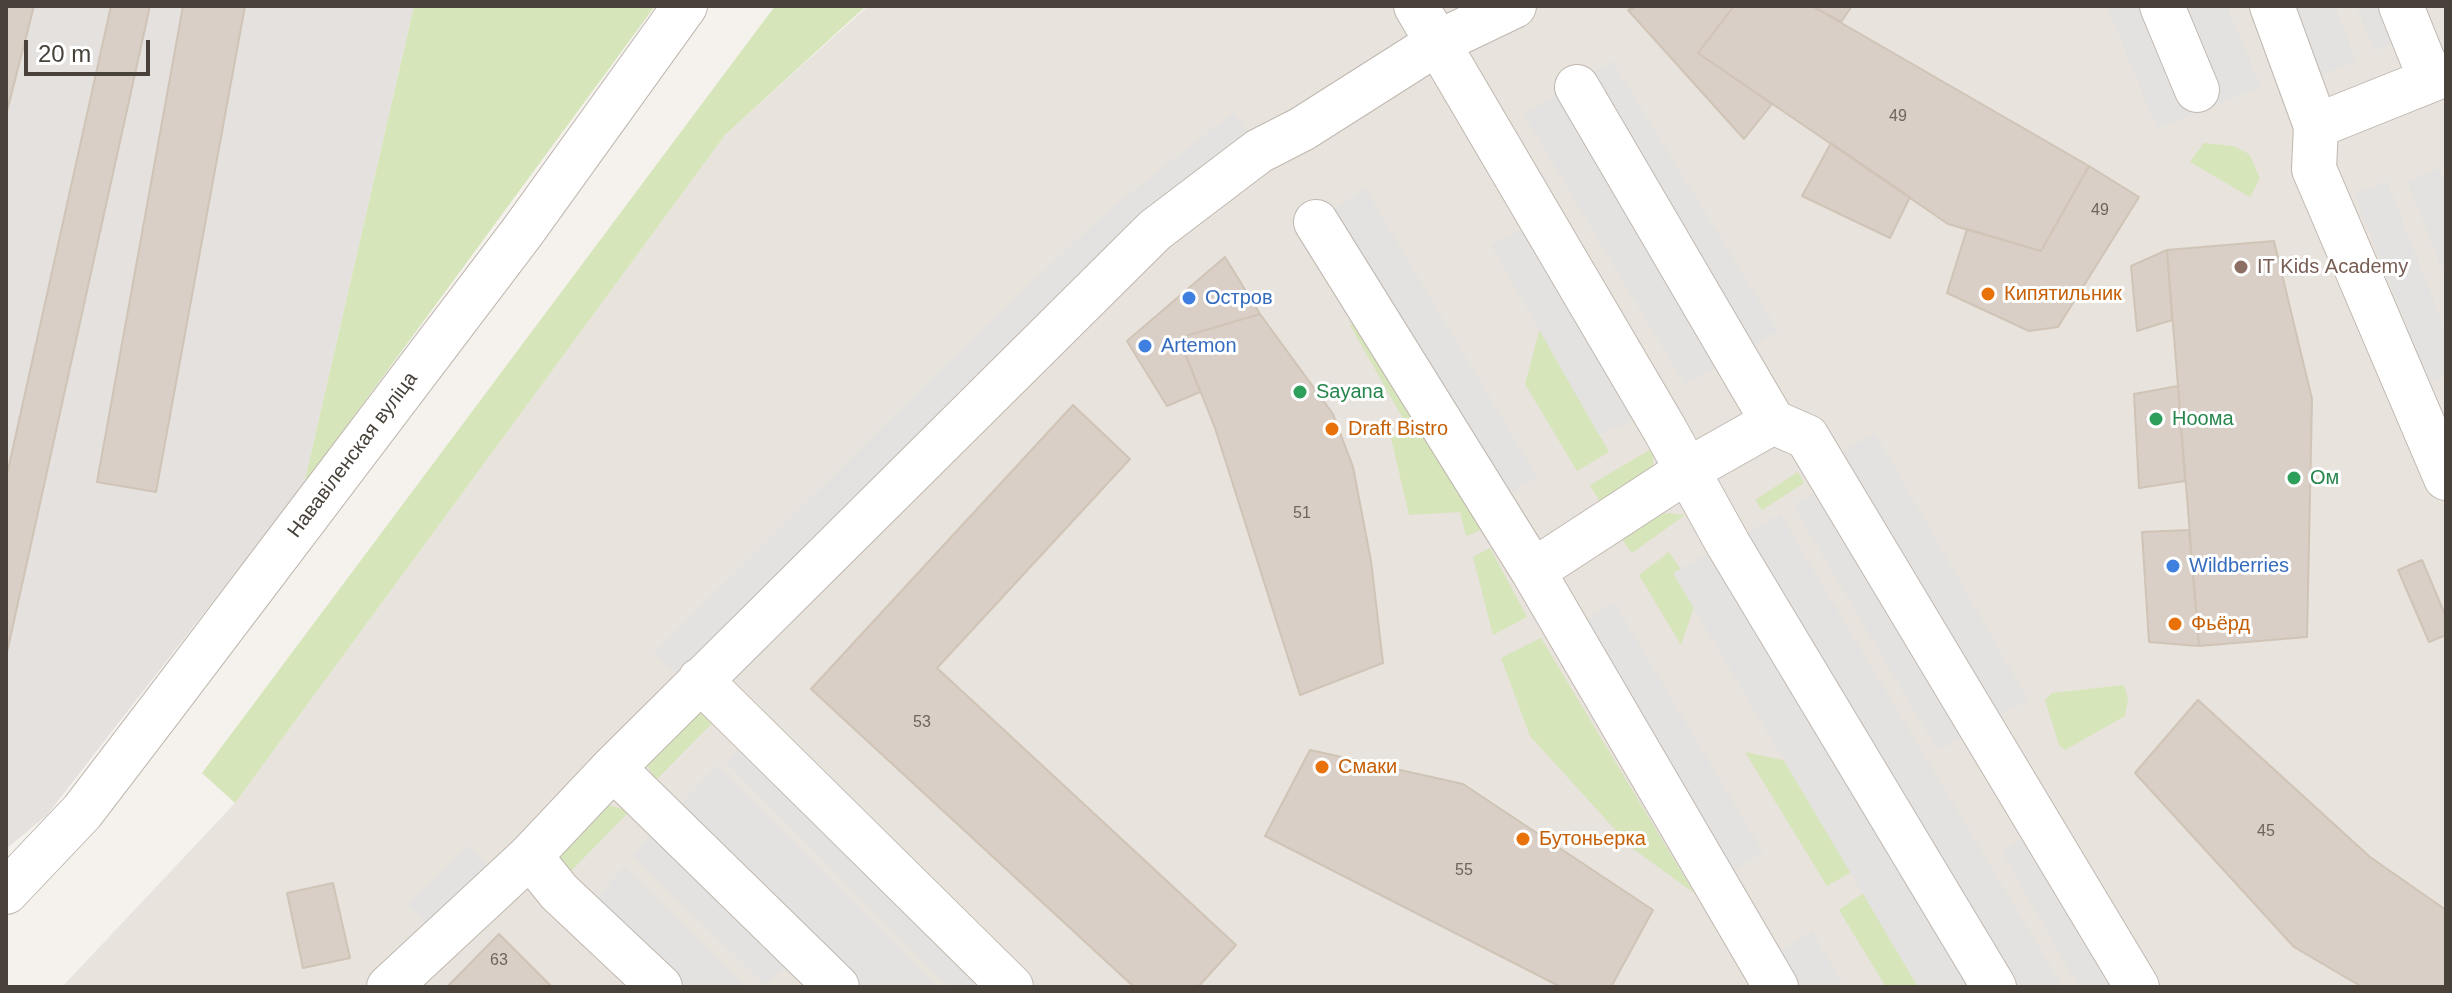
<!DOCTYPE html>
<meta charset="utf-8">
<style>
body{margin:0}
#map{position:relative;width:2452px;height:993px;overflow:hidden;background:#f5f2ed;font-family:Helvetica,sans-serif}
canvas{display:block}
.frame{position:absolute;inset:0;border:8px solid #49423b;pointer-events:none}
.scale{position:absolute;left:24px;top:40px;width:126px;height:36px;box-sizing:border-box;border:4px solid #49423b;border-top:0;padding-left:10px;font-size:24px;line-height:28px;white-space:nowrap;color:#49423b;-webkit-text-stroke:6px #fff;paint-order:stroke}
</style>
<div id="map">
<canvas width="2452" height="993"></canvas>
<div class="frame"></div>
<div class="scale">20 m</div>
</div>
<script>
const g = document.querySelector('canvas').getContext('2d');
g.lineJoin = 'round';
function paint(path, color) {
  g.fillStyle = color;
  g.fill(path, 'evenodd');
}
function toPath(rows) {
  const path = new Path2D();
  for (const r of rows) {
    path.moveTo(r[0], r[1]);
    for (let i = 2; i < r.length; i += 2) path.lineTo(r[i], r[i + 1]);
  }
  return path;
}
function trace(path, color, width, dash) {
  g.strokeStyle = color;
  g.lineWidth = width;
  g.lineCap = dash ? 'butt' : 'round';
  g.setLineDash(dash || []);
  g.stroke(path);
}
function drawText(font, color, halo, rows, align = 'center') {
  g.font = font + ' Helvetica,sans-serif';
  g.lineWidth = 6;
  g.setLineDash([]);
  g.textBaseline = 'middle';
  g.strokeStyle = halo;
  g.fillStyle = color;
  for (const [text, x, y, turn = 0] of rows) {
    g.save();
    g.translate(x, y);
    g.rotate((+turn || 0) * Math.PI / 180);
    g.textAlign = isNaN(turn) ? turn : align;
    if (halo) g.strokeText(text, 0, 0);
    g.fillText(text, 0, 0);
    g.restore();
  }
}
paint(toPath([
 [868,6,2446,6,2446,987,62,987,235,803,725,135]
]), '#e8e3dc');
paint(toPath([
 [6,6,414,6,304,484,47,815,6,849]
]), '#e5e1de');
paint(toPath([
 [414,6,655,6,304,484],
 [775,6,866,6,725,135,235,803,202,773],
 [2204,143,2233,146,2249,154,2260,178,2250,197,2190,162],
 [1356,322,1481,530,1466,536,1460,512,1409,515,1391,438,1410,431,1350,325],
 [1540,328,1609,452,1577,471,1525,384],
 [1653,448,1653,466,1648,475,1601,504,1590,485],
 [1798,472,1804,483,1762,510,1755,500],
 [1668,513,1685,515,1632,553,1621,538,1655,516],
 [1490,548,1527,617,1493,635,1473,557],
 [1669,552,1698,595,1681,645,1639,575],
 [1541,638,1694,893,1632,848,1530,736,1501,658],
 [2124,685,2128,699,2125,716,2065,750,2059,745,2045,700,2052,693],
 [697,713,717,718,655,781,648,766,649,752],
 [1745,752,1792,762,1857,869,1827,886],
 [607,805,630,811,566,876,559,864,560,850],
 [1869,889,1930,987,1886,987,1839,910]
]), '#d6e5ba');
paint(toPath([
 [2107,6,2227,6,2261,87,2157,129],
 [2271,6,2335,6,2356,60,2303,84],
 [2356,6,2401,6,2412,35,2375,51],
 [1612,61,1778,331,1685,385,1524,115],
 [1234,112,1259,151,692,687,654,653,977,334,1110,209],
 [2440,168,2446,184,2446,279,2407,181],
 [2387,181,2446,332,2446,376,2429,383,2354,194],
 [1365,188,1537,477,1492,504,1316,222],
 [1541,221,1654,411,1599,435,1491,245],
 [1875,433,2028,700,1938,751,1793,505,1834,481,1823,462],
 [1780,514,2063,987,1918,987,1673,573],
 [1614,602,1763,852,1715,883,1569,633],
 [753,734,1011,987,949,987,726,762],
 [718,765,938,987,810,987,788,969,780,971,766,985,632,855],
 [2040,826,2137,987,2079,987,2002,852],
 [468,846,504,880,442,938,407,905],
 [624,867,746,987,660,987,584,913],
 [1812,931,1844,987,1776,987,1762,963]
]), '#e4e2e0');
const building = toPath([
 [6,6,34,6,6,115,6,6],
 [111,6,150,6,6,657,6,479,111,6],
 [183,6,245,6,156,492,97,482,183,6],
 [1639,6,1734,6,1698,53,1772,104,1744,139,1628,10,1639,6],
 [1734,6,1812,6,2089,166,2041,251,1948,224,1698,53,1734,6],
 [1812,6,1852,6,1841,22,1812,6],
 [1831,143,1910,197,1890,238,1802,196,1831,143],
 [2089,166,2139,197,2058,327,2029,331,1947,293,1967,229,2041,251,2089,166],
 [2274,241,2312,399,2307,637,2199,646,2167,250,2274,241],
 [2167,250,2172,320,2137,331,2131,266,2167,250],
 [1225,257,1260,314,1179,338,1200,392,1167,406,1127,341,1225,257],
 [1260,314,1333,414,1353,467,1371,561,1383,663,1300,695,1215,428,1179,338,1260,314],
 [2178,386,2185,481,2139,488,2134,394,2178,386],
 [1073,405,1130,459,937,668,1236,945,1198,987,1134,987,811,689,1073,405],
 [2189,530,2199,646,2149,642,2142,532,2189,530],
 [2422,560,2446,617,2446,635,2429,642,2398,570,2422,560],
 [2198,700,2370,857,2446,910,2446,987,2362,987,2294,947,2135,773,2198,700],
 [1310,750,1463,784,1653,910,1611,987,1561,987,1265,836,1310,750],
 [333,883,350,958,303,968,287,893,333,883],
 [499,934,552,987,447,987,499,934]
]);
paint(building, '#d9cfc6');
trace(building, '#d0c4b7', 2);
const minor = toPath([
 [1416,6,1665,430,1728,544,1994,987],
 [2162,6,2197,90],
 [2272,6,2316,126,2314,169,2446,478],
 [2401,6,2430,78],
 [1577,87,1773,422,1807,437,2137,987],
 [2316,126,2446,74],
 [1316,222,1533,571,1776,987],
 [1533,571,1688,470,1773,422],
 [700,680,1011,987],
 [530,856,559,892,660,987],
 [6,892,82,812,163,706,523,231,685,6],
 [389,987,530,856,613,768],
 [837,987,613,768,1155,230,1259,151,1302,129,1439,42,1514,6]
]);
trace(minor, '#c0b8b0', 46);
trace(minor, '#fff', 44);
for (const [x, y, r, color] of [
 [2241,267,8,"#8d6e63"],
 [1988,294,8,"#e8710a"],
 [1189,298,8,"#3f7fe0"],
 [1145,346,8,"#3f7fe0"],
 [1300,392,8,"#2e9e5b"],
 [2156,419,8,"#2e9e5b"],
 [1332,429,8,"#e8710a"],
 [2294,478,8,"#2e9e5b"],
 [2173,566,8,"#3f7fe0"],
 [2175,624,8,"#e8710a"],
 [1322,767,8,"#e8710a"],
 [1523,839,8,"#e8710a"]
]) {
  const dot = new Path2D();
  dot.arc(x, y, r, 0, 2 * Math.PI);
  g.fillStyle = color;
  g.fill(dot);
  trace(dot, '#fff', 3);
}
drawText('16px', '#6d655e', null, [
 ["49",1898,117],
 ["49",2100,211],
 ["51",1302,514],
 ["53",922,723],
 ["45",2266,832],
 ["55",1464,871],
 ["63",499,961]
]);
drawText('20px', '#785e54', '#fff', [
 ["IT Kids Academy",2257,267]
], 'left');
drawText('20px', '#c56008', '#fff', [
 ["Кипятильник",2004,294],
 ["Draft Bistro",1348,429],
 ["Фьëрд",2191,624],
 ["Смаки",1338,767],
 ["Бутоньерка",1539,839]
], 'left');
drawText('20px', '#366cbe', '#fff', [
 ["Остров",1205,298],
 ["Artemon",1161,346],
 ["Wildberries",2189,566]
], 'left');
drawText('20px', '#27864d', '#fff', [
 ["Sayana",1316,392],
 ["Ноома",2172,419],
 ["Ом",2310,478]
], 'left');
drawText('20px', '#49423b', '#fff', [
 ["Нававіленская вуліца",353,455,-53]
]);
</script>
